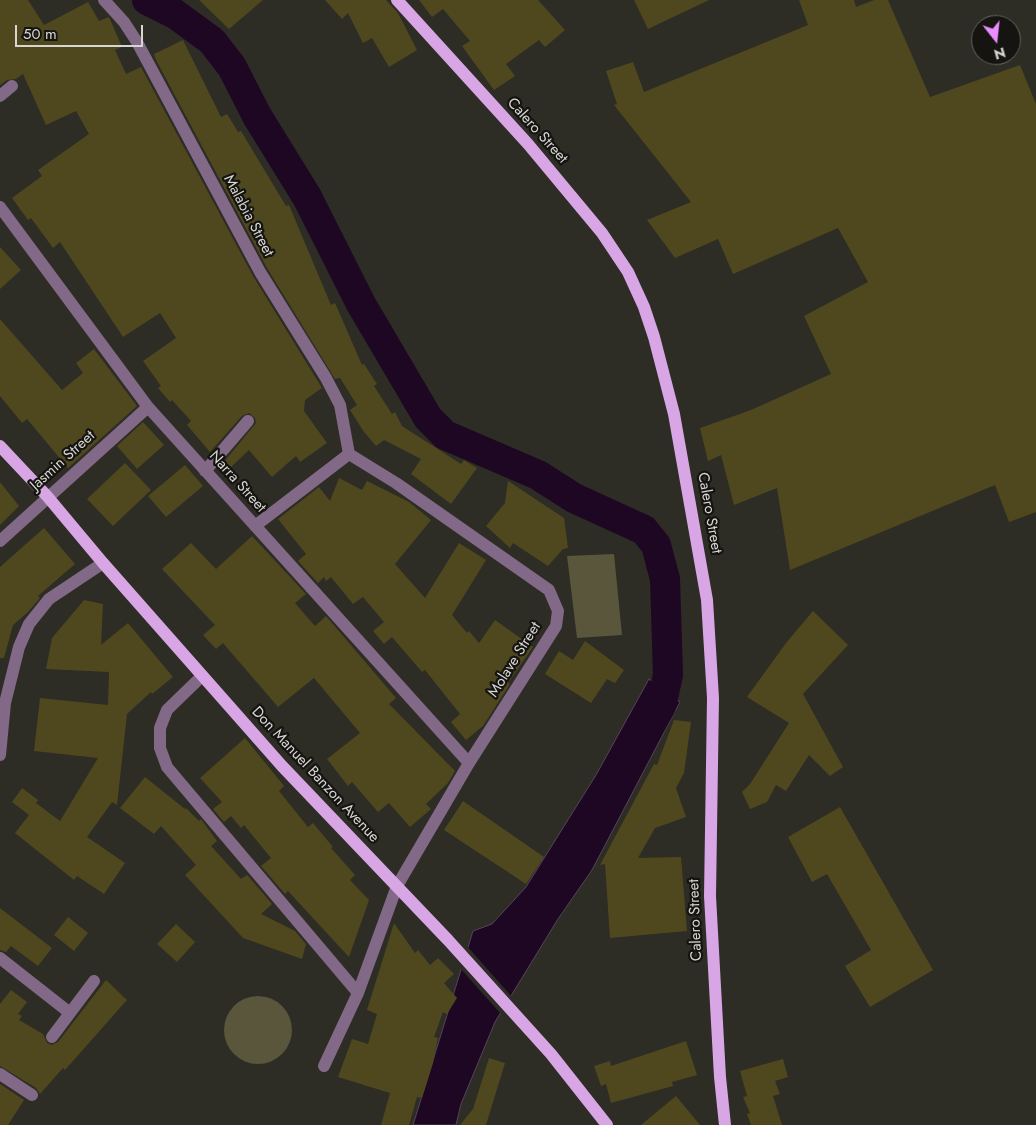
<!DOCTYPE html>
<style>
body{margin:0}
#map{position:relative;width:1036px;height:1125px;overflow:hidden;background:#2d2c25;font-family:Jost,sans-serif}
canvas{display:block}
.north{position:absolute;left:971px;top:15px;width:50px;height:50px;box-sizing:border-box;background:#151411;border:1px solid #63625e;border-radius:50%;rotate:164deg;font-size:14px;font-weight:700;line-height:20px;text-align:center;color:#d7d6d2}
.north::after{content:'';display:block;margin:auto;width:18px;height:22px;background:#e98dfe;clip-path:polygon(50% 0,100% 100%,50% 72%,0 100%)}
.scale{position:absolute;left:15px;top:25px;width:128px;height:22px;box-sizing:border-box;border:2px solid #d7d6d2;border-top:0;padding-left:6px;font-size:15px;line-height:18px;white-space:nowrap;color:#d7d6d2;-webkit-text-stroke:4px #151411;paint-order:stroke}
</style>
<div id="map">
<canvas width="1036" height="1125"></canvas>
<div class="north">N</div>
<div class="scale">50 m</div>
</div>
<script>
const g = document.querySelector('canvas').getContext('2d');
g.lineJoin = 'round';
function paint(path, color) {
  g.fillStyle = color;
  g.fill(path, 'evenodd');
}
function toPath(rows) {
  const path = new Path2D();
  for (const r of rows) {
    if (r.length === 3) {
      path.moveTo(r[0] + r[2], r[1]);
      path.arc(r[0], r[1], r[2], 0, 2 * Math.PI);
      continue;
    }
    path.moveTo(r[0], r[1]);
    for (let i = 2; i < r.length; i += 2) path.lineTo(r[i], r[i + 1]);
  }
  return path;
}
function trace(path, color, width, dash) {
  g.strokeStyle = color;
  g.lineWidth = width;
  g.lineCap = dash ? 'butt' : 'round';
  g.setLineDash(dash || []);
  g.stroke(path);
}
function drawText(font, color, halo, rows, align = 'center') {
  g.font = font + ' Jost,sans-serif';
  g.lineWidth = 4.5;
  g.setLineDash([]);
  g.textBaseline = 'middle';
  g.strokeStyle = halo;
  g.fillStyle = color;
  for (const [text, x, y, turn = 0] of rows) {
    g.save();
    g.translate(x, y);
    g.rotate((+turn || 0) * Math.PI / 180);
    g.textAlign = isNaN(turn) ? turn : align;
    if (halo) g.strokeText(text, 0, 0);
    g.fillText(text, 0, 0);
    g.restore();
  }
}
paint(toPath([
 [614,554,622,635,577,638,567,556],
 [258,1030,34]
]), '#5a563b');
const water = toPath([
 [649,679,680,702,592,870,558,919,495,1022,461,1104,456,1125,413,1125,473,931,492,924,526,887,596,775,649,679]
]);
paint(water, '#1e0723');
trace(water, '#564558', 1);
paint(toPath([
 [466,945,513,998,501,1014,459,967]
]), '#2d2c25');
trace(toPath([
 [147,0,175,14,212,41,232,67,257,116,307,197,361,304,428,418,445,435,538,475,574,498,644,530,656,545,665,579,668,675,661,706,649,727]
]), '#1e0723', 30);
paint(toPath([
 [0,0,28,0,44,25,88,2,99,21,109,17,122,47,115,50,126,74,141,67,253,276,322,388,305,400,304,411,327,443,300,462,296,456,272,477,249,450,229,469,223,463,256,423,255,418,249,413,242,416,210,452,187,425,191,421,172,400,170,402,158,388,161,386,143,361,176,338,160,313,123,337,60,242,53,248,31,218,28,220,12,198,42,176,38,170,89,134,76,111,46,125,23,74,16,79,7,80,0,85],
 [199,0,263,0,229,29],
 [325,0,386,0,398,13,417,50,389,67,372,38,363,43,348,13,342,19],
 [419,0,538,0,565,30,545,47,539,40,506,64,515,76,494,90,462,46,470,41,443,9,432,17],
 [634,0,709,0,648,29],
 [799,0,854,0,856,7,874,0,888,0,930,97,1020,65,1036,104,1036,512,1009,522,995,485,790,570,777,488,734,505,721,455,708,461,700,428,751,410,831,374,804,316,868,282,838,228,733,274,718,239,675,258,647,220,691,202,614,105,617,104,606,71,633,62,644,92,808,25],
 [183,40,221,117,227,114,238,132,241,131,286,206,289,205,331,305,335,303,362,365,364,364,377,384,374,386,392,414,395,412,402,426,461,464,464,460,477,468,451,504,411,474,421,459,384,440,376,446,364,432,350,410,357,405,340,378,335,379,267,268,156,60,154,54],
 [0,247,21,270,0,289],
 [0,319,62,390,83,373,76,363,94,349,137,406,68,468,27,419,22,423,0,396],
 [143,422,164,445,137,469,117,446],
 [125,463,151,490,113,526,87,499],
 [185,465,203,486,166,517,148,496],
 [339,478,362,490,367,481,409,502,431,520,395,564,425,598,459,543,486,560,452,615,467,633,469,631,479,643,495,620,533,647,508,683,510,684,483,726,466,740,451,722,460,714,425,670,422,672,392,637,384,644,373,631,384,622,363,597,353,604,331,577,326,581,324,577,318,583,298,561,306,554,278,519,319,487,330,501],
 [508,481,564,518,568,548,563,549,548,566,513,543,510,548,486,526,505,503],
 [0,482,19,506,0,525],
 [44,528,75,564,38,596,40,598,27,613,13,625,4,658,0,658,0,567],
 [252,536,306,594,295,603,315,626,326,616,396,698,389,704,455,771,448,783,426,804,431,809,410,827,389,803,378,812,352,782,348,786,327,759,360,733,314,678,278,707,223,643,216,649,203,635,215,625,162,569,191,543,216,569],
 [84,600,103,604,101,645,128,623,173,677,152,694,151,692,127,714,117,805,112,802,87,837,125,863,104,894,77,876,74,880,15,833,29,815,12,802,22,788,38,800,36,803,60,821,98,758,34,751,40,698,108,705,109,672,46,669,52,638],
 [813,611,848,645,803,694,843,767,830,776,809,755,786,791,776,785,767,802,750,809,742,792,750,784,789,723,747,697,786,643],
 [585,641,624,670,615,683,607,679,591,703,545,674,559,651,573,660],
 [674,720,691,722,684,773,676,788,686,817,655,828,638,858,681,857,687,931,610,938,605,864,600,865,654,764,657,765],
 [245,738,284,786,279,791,308,827,313,823,333,847,331,848,355,875,350,880,369,900,349,957,288,891,285,894,261,866,271,858,244,825,241,828,231,816,224,822,213,809,222,802,200,778],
 [145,777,185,809,186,808,199,821,201,819,217,841,211,846,241,879,247,875,249,877,272,904,261,914,295,931,306,944,302,959,243,938,185,875,196,865,161,826,154,834,120,808],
 [463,801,544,857,526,884,444,830],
 [840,807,933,970,870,1007,845,966,871,950,827,874,812,882,788,837],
 [0,908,52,948,38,966,11,946,6,952,0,950],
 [68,917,88,933,74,951,54,935],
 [394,923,415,953,418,950,430,965,438,958,454,974,444,983,457,998,447,1014,443,1012,434,1037,438,1038,433,1063,422,1098,417,1097,409,1125,381,1125,390,1093,338,1077,352,1039,368,1044,377,1014,367,1010],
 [176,924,195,942,177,962,157,944],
 [106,980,127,1000,65,1070,63,1068,40,1094,36,1088,0,1066,0,1004,11,990,27,1002,18,1014,22,1016,19,1020,43,1034,47,1043,52,1045,58,1042],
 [686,1041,697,1075,672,1082,673,1086,611,1103,606,1084,601,1086,594,1066,610,1061,611,1066],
 [489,1058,505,1063,486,1125,460,1125,473,1109],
 [783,1059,788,1077,775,1081,780,1094,773,1096,782,1125,751,1125,747,1114,750,1113,743,1097,747,1096,740,1071],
 [0,1084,24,1100,8,1125,0,1125],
 [676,1096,700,1125,641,1125]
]), '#4f481f');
trace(toPath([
 [104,0,124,22,137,42,260,272,326,378,340,405,349,454],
 [0,96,12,86],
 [0,207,148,407,469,763],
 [205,471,248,421],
 [255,526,349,454],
 [0,541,148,407],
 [202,676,167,710,160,728,160,748,167,767,358,993],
 [0,755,5,703,19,647,29,624,49,599,103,563],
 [0,958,70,1013],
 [52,1037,94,981],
 [324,1066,358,993,397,886,469,763,556,626,558,611,549,590,396,483,349,454],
 [0,1074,32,1095]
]), '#826987', 12);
trace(toPath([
 [397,0,528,144,602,233,628,272,644,307,654,337,674,414,707,600,713,698,710,896,720,1077,725,1125],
 [0,446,47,496,103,563,282,766,448,940,551,1054,607,1125]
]), '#d8a6e4', 12);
drawText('15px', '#d7d6d2', '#151411', [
 ["Calero Street",537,131,48],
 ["Malabia Street",248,216,62],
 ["Jasmin Street",63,461,-42],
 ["Narra Street",237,482,48],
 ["Calero Street",709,513,80],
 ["Molave Street",515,660,-58],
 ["Don Manuel Banzon Avenue",315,775,47],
 ["Calero Street",696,920,-92]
]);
</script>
